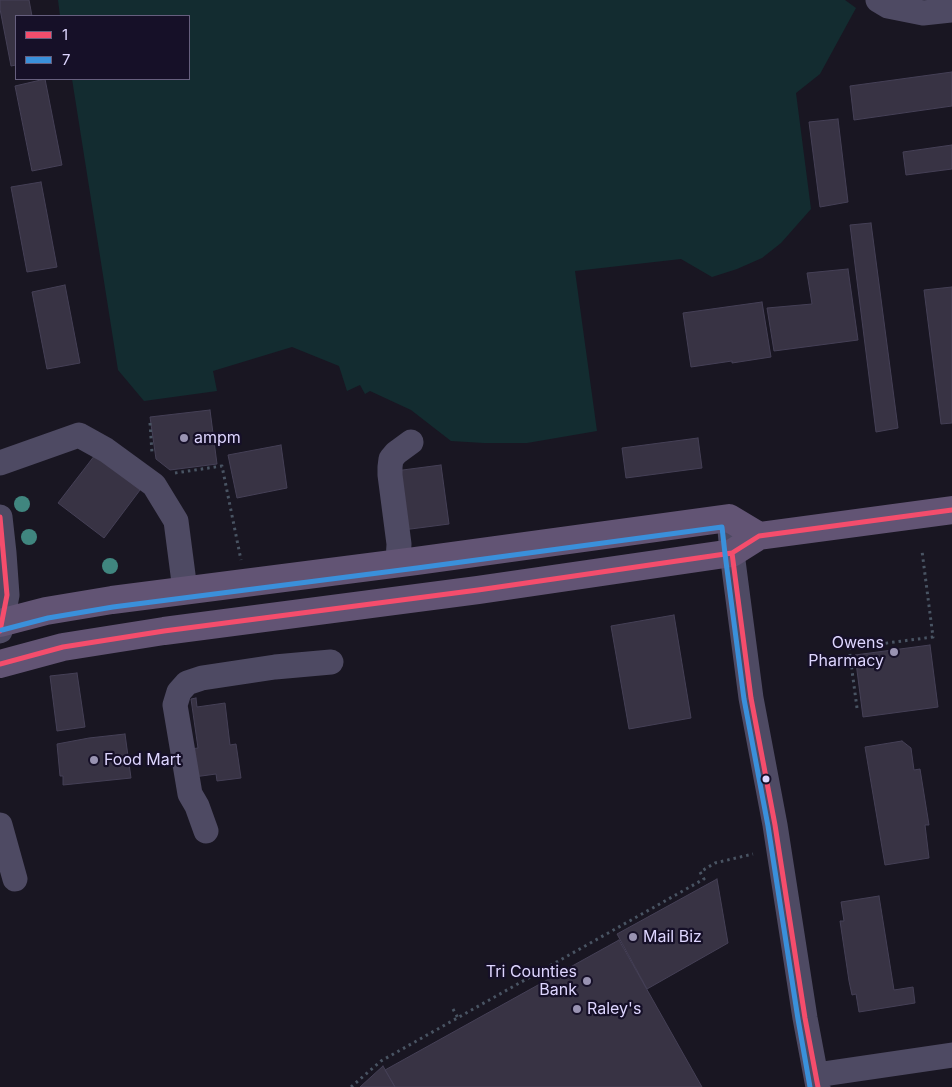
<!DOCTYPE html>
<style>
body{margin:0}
#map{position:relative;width:952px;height:1087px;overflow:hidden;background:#191622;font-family:Inter,sans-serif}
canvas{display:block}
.legend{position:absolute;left:15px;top:15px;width:175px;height:65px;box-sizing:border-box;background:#161028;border:1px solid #665f7e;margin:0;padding:6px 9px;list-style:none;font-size:15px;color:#ded6ff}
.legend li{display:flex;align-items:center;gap:10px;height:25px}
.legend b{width:25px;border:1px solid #665f7e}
</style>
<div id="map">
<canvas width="952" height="1087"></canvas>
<ul class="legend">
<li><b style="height:6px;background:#f44d6c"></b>1</li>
<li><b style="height:6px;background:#3a90db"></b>7</li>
</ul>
</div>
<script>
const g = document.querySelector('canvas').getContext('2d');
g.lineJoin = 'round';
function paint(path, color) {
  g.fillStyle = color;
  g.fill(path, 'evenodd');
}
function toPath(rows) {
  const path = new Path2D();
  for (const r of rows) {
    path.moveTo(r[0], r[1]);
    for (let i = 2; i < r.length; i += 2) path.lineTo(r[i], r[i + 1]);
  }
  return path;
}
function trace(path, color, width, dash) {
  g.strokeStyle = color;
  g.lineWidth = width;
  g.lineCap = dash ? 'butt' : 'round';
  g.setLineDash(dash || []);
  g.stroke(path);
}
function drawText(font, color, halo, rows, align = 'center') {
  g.font = font + ' Inter,sans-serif';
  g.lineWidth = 4.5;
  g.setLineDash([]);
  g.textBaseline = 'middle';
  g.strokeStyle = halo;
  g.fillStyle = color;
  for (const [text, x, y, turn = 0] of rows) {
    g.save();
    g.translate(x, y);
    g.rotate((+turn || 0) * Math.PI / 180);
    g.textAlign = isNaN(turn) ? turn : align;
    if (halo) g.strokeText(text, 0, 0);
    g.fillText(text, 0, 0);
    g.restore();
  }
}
paint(toPath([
 [58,0,845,0,856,8,820,74,796,93,811,209,781,243,762,258,737,269,712,277,681,259,575,271,597,431,527,443,484,443,451,441,411,410,370,391,365,394,360,385,347,391,339,366,292,347,213,371,217,391,144,401,118,370,72,79,189,79,189,16,60,16]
]), '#132c30');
const building = toPath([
 [0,0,29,0,32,16,16,16,16,65,11,66,0,9,0,0],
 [952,72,952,106,854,120,850,86,952,72],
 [45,79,62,165,32,171,15,86,45,79],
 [838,119,848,202,820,207,809,122,838,119],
 [952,145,952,169,906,175,903,152,952,145],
 [41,182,57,267,27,272,11,187,41,182],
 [871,223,898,428,876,432,850,225,871,223],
 [848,269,858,340,774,351,767,308,812,304,807,273,848,269],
 [65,285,80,363,47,369,32,292,65,285],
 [952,287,952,423,941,424,924,290,952,287],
 [762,302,771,357,732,363,732,361,691,367,683,313,762,302],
 [210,410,217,464,170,470,156,459,150,417,210,410],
 [698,438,702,468,626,478,622,448,698,438],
 [281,445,287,488,237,498,228,455,281,445],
 [95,455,140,490,104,538,58,503,95,455],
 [441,465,449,524,403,530,395,471,441,465],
 [674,615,691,718,629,729,611,626,674,615],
 [930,645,938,707,863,717,855,655,930,645],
 [77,673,85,727,57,731,50,676,77,673],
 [196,698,197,707,225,703,230,745,236,744,241,778,217,781,216,774,194,777,190,749,198,748,191,699,196,698],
 [125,734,131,778,63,785,63,776,60,776,57,744,89,738,125,734],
 [902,741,911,748,914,770,920,769,929,825,925,825,929,858,885,865,865,747,902,741],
 [717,879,728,943,647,989,617,934,717,879],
 [879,896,894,990,913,987,915,1003,859,1012,856,994,852,995,849,981,840,921,844,921,841,902,879,896],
 [619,940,702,1087,395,1087,385,1070,619,940],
 [383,1066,395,1087,360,1087,383,1066]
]);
paint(building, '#383344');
trace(building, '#454056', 1);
trace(toPath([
 [150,423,152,453],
 [175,473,222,466,241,560],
 [857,708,849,648,933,637,922,551],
 [453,1009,458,1018],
 [351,1087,381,1061,704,879,700,872,715,863,753,854]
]), '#495463', 3, [2.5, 4]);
trace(toPath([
 [878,0,888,6,923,13,952,10],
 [0,463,79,435,106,450,154,485,176,521,185,590],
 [0,517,4,553,7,595,0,631],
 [729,518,732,553,751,698,775,825,805,1018,818,1087],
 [398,563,399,544,390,475,390,467,391,459,396,453,411,442],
 [0,825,15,879],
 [206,831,197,806,190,794,175,705,179,692,187,683,202,678,275,667,331,662],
 [816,1075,952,1055]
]), '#4e4a63', 25);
trace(toPath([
 [0,623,46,611,112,600,416,561,729,518,759,536],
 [0,664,63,647,164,631,478,590,732,553,759,536,952,510]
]), '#625474', 28);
trace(toPath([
 [0,517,7,595,0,631],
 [732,553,751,698,775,825,805,1018,818,1087],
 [0,664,63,647,164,631,478,590,732,553,759,536,952,510]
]), '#f44d6c', 5);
trace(toPath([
 [2,630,48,618,113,607,417,568,722,527,725,554,744,699,768,826,798,1019,810,1087]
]), '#3a90db', 5);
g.fillStyle = '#40867f';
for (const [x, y] of [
 [22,504],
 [29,537],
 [110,566]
]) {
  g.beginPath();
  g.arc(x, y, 8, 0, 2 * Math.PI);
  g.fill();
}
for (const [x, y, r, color] of [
 [184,438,5,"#9993b2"],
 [894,652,5,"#9993b2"],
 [94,760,5,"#9993b2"],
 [766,779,4.5,"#ded6ff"],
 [633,937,5,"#9993b2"],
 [587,981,5,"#9993b2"],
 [577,1009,5,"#9993b2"]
]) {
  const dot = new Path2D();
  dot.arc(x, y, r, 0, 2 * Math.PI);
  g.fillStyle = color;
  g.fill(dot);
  trace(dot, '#161028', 2);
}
drawText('16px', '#ded6ff', '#161028', [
 ["ampm",194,438],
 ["Owens",884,643,"right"],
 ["Pharmacy",884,661,"right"],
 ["Food Mart",104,760],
 ["Mail Biz",643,937],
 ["Tri Counties",577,972,"right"],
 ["Bank",577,990,"right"],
 ["Raley's",587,1009]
], 'left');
</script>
